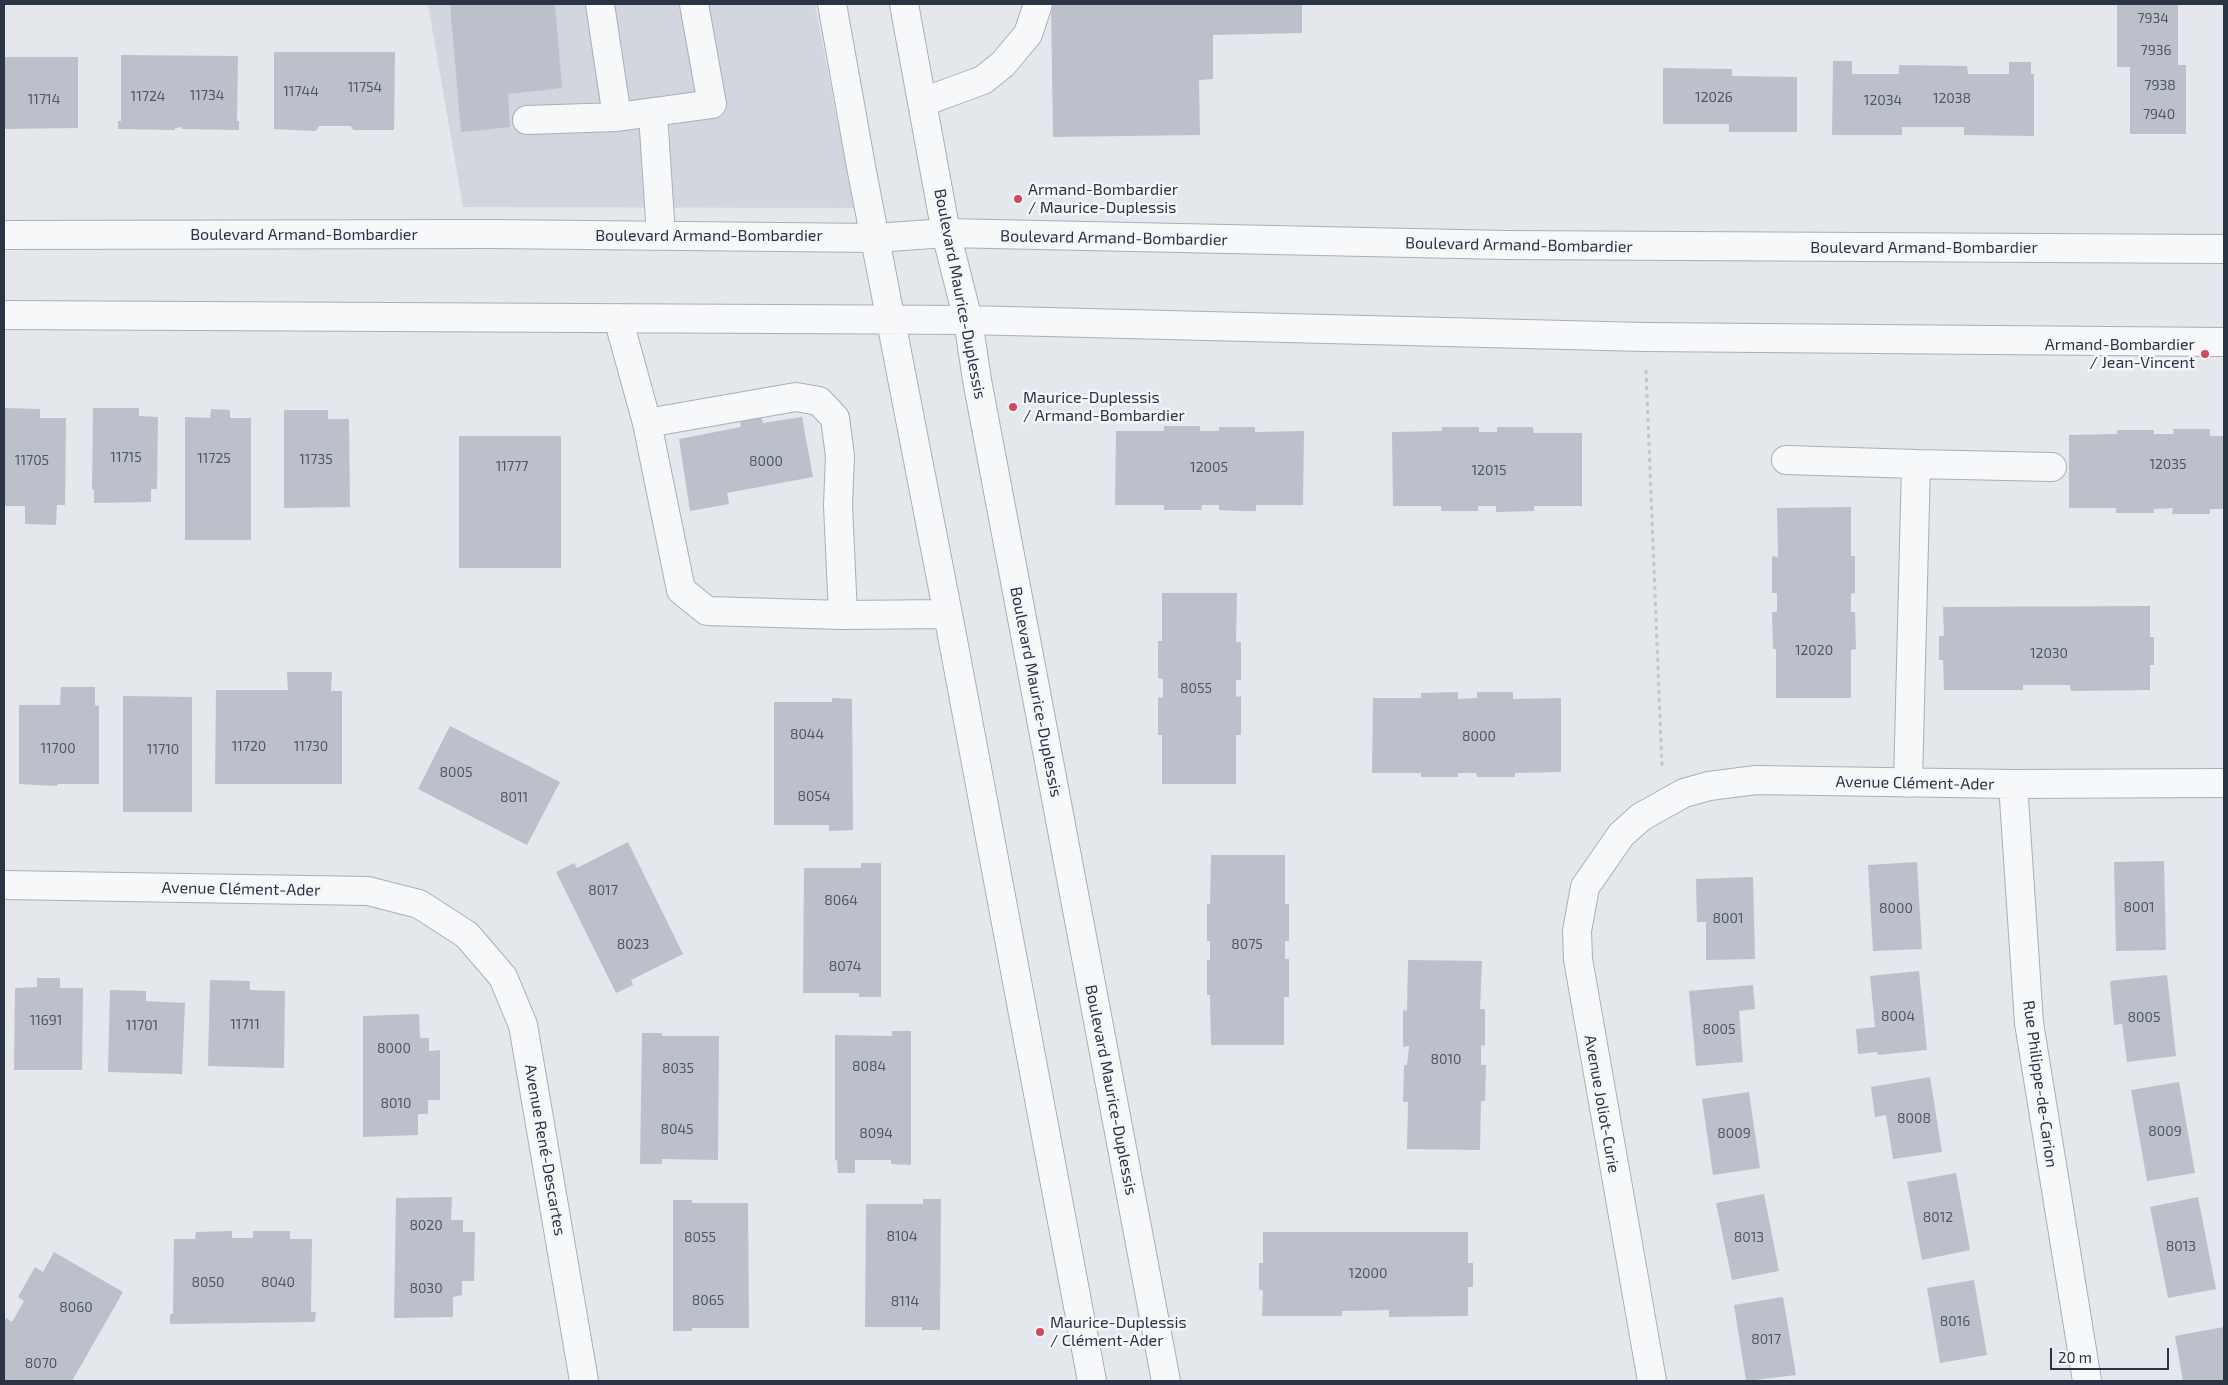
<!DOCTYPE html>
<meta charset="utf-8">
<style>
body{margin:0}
#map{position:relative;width:2228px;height:1385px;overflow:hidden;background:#e4e7ec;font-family:"Exo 2",sans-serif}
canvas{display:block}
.frame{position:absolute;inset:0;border:5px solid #2b3445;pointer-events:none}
.scale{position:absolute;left:2050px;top:1348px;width:119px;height:22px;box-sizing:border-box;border:2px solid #2b3445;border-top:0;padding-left:6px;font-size:15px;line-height:18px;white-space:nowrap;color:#2b3445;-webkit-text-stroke:4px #f4f6f9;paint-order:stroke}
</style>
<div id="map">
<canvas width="2228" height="1385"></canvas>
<div class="frame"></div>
<div class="scale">20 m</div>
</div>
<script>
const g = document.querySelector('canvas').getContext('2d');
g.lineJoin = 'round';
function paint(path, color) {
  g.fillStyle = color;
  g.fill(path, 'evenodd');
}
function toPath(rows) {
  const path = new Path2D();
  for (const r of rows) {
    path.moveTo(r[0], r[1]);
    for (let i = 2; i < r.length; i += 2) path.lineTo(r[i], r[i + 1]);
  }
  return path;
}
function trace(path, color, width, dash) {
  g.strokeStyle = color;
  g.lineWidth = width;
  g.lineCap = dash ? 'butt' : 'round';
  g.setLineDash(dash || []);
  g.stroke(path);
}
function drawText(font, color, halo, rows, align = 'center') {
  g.font = font + ' "Exo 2",sans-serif';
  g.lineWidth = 5;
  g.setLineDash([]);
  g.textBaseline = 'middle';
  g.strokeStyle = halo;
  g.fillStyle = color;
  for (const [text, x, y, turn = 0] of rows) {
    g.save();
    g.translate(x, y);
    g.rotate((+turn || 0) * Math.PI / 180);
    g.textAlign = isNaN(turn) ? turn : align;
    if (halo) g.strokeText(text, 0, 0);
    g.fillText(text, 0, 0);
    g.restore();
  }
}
paint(toPath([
 [428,4,815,4,854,208,463,207]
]), '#d2d6de');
paint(toPath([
 [450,4,555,4,562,88,508,94,510,127,461,132],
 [1051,4,1302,4,1302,33,1213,35,1213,79,1199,80,1200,135,1053,137],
 [2117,4,2178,4,2178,65,2186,65,2186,134,2130,134,2130,67,2117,67],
 [274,52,395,52,394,130,353,130,351,126,319,126,316,131,274,129],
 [121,55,238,56,237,121,239,121,239,130,182,129,182,127,175,128,175,130,118,129,118,121,121,121],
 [4,57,78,57,78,128,4,129],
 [1833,61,1852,61,1852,74,1899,74,1899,65,1967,66,1968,74,2009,74,2009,62,2031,62,2031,74,2034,74,2034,136,1964,135,1964,127,1902,127,1902,135,1832,135],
 [1663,68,1732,69,1732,76,1797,77,1797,132,1729,132,1729,124,1663,124],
 [4,408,40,409,40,418,66,418,65,505,57,505,56,525,25,524,25,506,4,506],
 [93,408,139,408,139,416,158,417,157,489,151,489,151,502,94,503,94,489,92,490],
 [211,409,230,410,230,418,251,418,251,540,185,540,185,417,210,418],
 [284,410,328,410,328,419,349,419,350,507,284,508],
 [761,416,763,423,802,417,813,477,727,493,729,504,690,511,679,439,741,427,740,420],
 [1164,426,1200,426,1200,431,1219,431,1219,427,1255,427,1255,432,1304,431,1303,505,1256,505,1256,511,1242,511,1219,510,1219,505,1202,505,1201,510,1164,510,1164,505,1115,505,1116,431,1164,431],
 [1442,427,1479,427,1479,432,1497,432,1497,427,1533,427,1534,433,1582,433,1582,506,1534,506,1534,511,1496,512,1496,506,1478,506,1478,511,1441,511,1441,506,1393,506,1392,432,1442,431],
 [2173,429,2210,429,2210,436,2224,436,2224,509,2210,509,2210,514,2172,514,2173,508,2154,509,2154,513,2116,513,2116,508,2069,508,2069,435,2117,434,2117,430,2154,430,2154,434,2174,434],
 [459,436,561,436,561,568,459,568],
 [1851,507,1851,556,1855,556,1855,593,1851,594,1851,612,1855,612,1856,649,1851,650,1851,698,1776,698,1776,649,1773,649,1772,612,1777,612,1777,593,1772,593,1772,556,1778,557,1777,508],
 [1162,593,1237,593,1236,642,1241,642,1241,680,1236,680,1236,697,1241,696,1241,735,1236,735,1236,784,1162,784,1162,735,1158,735,1158,697,1163,698,1163,679,1158,678,1158,641,1162,641],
 [2150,606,2150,637,2154,637,2154,665,2150,665,2150,690,2071,691,2070,685,2023,685,2023,690,1944,690,1943,660,1939,660,1939,636,1944,636,1943,607],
 [287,672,332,672,331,691,342,691,342,784,215,784,216,690,288,690],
 [61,687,95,687,95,705,99,706,99,784,58,784,57,786,19,784,19,705,60,705],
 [1458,692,1458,699,1477,698,1477,692,1513,692,1513,699,1561,698,1561,772,1515,773,1515,777,1477,777,1476,773,1458,773,1458,777,1421,777,1421,773,1372,773,1373,698,1421,698,1421,693],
 [123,696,192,697,192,812,123,812],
 [832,698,852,699,853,830,829,831,829,825,774,825,774,702,832,702],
 [450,726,560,782,527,845,418,789],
 [628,842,683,954,631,980,633,985,616,993,556,872,574,863,577,868],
 [1211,855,1285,855,1285,904,1289,904,1289,941,1285,941,1285,959,1289,959,1289,997,1284,997,1284,1045,1211,1045,1210,995,1207,995,1207,960,1210,960,1210,941,1207,941,1207,904,1210,904],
 [2164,861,2166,950,2116,951,2114,862],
 [1917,862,1922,949,1873,951,1868,865],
 [861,863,881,863,881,997,859,997,859,993,803,993,804,868,861,868],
 [1753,877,1755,959,1706,960,1706,922,1697,922,1696,879],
 [1408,960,1482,961,1480,1009,1485,1009,1485,1046,1481,1045,1481,1065,1486,1065,1485,1101,1481,1101,1480,1150,1407,1149,1408,1102,1403,1102,1404,1065,1407,1065,1409,1046,1403,1047,1403,1010,1407,1011],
 [1919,971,1927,1050,1878,1055,1877,1052,1858,1054,1856,1029,1875,1027,1870,976],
 [2167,975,2176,1056,2127,1062,2122,1024,2114,1025,2110,981],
 [37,978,60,978,60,988,83,988,82,1070,14,1070,15,988,37,987],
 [210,980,250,981,250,990,285,991,284,1068,208,1066],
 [1753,985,1755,1009,1739,1011,1743,1062,1696,1066,1689,991],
 [110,990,146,991,146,1001,185,1003,182,1074,108,1072],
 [419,1014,420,1038,429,1038,429,1051,440,1050,440,1100,428,1100,428,1114,418,1114,418,1135,363,1137,363,1016],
 [892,1031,911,1031,911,1165,891,1164,891,1160,855,1160,855,1173,838,1173,837,1160,835,1160,835,1035,892,1036],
 [642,1033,662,1033,662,1036,719,1036,718,1160,662,1159,662,1164,640,1164],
 [1930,1077,1942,1152,1893,1159,1886,1115,1875,1117,1871,1087],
 [2179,1082,2195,1173,2147,1181,2131,1090],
 [1749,1092,1760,1168,1713,1175,1702,1099],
 [1956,1173,1970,1250,1922,1260,1907,1182],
 [1764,1194,1779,1271,1732,1280,1716,1203],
 [452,1197,451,1220,463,1220,463,1232,475,1232,474,1281,462,1281,462,1295,453,1297,453,1317,394,1318,396,1198],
 [2198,1197,2216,1289,2168,1298,2150,1207],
 [923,1199,941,1199,940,1330,922,1330,922,1327,865,1327,866,1204,923,1204],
 [673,1200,692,1200,692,1203,748,1203,749,1328,692,1328,692,1331,673,1331],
 [232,1231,232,1238,253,1238,253,1231,290,1231,290,1239,312,1239,311,1312,316,1312,315,1322,170,1324,170,1314,173,1314,174,1239,195,1239,196,1232],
 [1263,1232,1468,1232,1468,1263,1473,1263,1473,1287,1468,1287,1468,1316,1389,1317,1389,1310,1342,1311,1342,1316,1262,1316,1263,1290,1259,1290,1259,1263,1263,1263],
 [54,1252,123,1292,72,1381,4,1381,4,1321,6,1318,12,1322,24,1301,18,1297,35,1267,43,1272],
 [1974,1280,1987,1355,1940,1363,1927,1288],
 [1783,1297,1796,1375,1746,1381,1734,1305],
 [2224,1327,2224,1381,2183,1381,2175,1336]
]), '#bbc0ca');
const minor = toPath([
 [600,4,617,117,712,104,694,4],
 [832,4,862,172,951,630,1092,1381],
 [904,4,946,233,968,320,977,380,1166,1381],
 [923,102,983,80,1003,64,1028,34,1038,4],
 [653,114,661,235],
 [527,120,617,117],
 [4,235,490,234,875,238,946,233,1506,245,2224,249],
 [4,315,968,320,1645,337,2224,342],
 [618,318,647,423,681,590,707,611,843,615,948,614],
 [647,423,796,397,819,401,835,418,840,456,838,505,843,615],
 [1786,460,1916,464],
 [1908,783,1916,464,2052,467],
 [2013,784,2029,1023,2087,1381],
 [4,885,368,891,419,904,467,935,503,977,523,1025,584,1381],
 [1652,1381,1578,959,1577,931,1585,887,1621,835,1641,817,1684,793,1709,786,1756,780,2013,784,2224,783]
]);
trace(minor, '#a9aeb7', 30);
trace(toPath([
 [1646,370,1662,766]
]), '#c2c5cb', 3, [4, 4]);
trace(minor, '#f7f8fa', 28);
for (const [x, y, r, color] of [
 [1018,199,5,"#d1495b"],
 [2205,354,5,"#d1495b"],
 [1013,407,5,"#d1495b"],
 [1040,1332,5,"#d1495b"]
]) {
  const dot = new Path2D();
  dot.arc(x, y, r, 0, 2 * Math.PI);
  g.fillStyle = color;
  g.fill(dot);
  trace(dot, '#f4f6f9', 2);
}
drawText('14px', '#4f5766', null, [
 ["7934",2153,18],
 ["7936",2156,50],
 ["7938",2160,85],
 ["11754",365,87],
 ["11744",301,91],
 ["11734",207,95],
 ["11724",148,96],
 ["12026",1714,97],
 ["12038",1952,98],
 ["11714",44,99],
 ["12034",1883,100],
 ["7940",2159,114],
 ["11715",126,457],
 ["11725",214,458],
 ["11735",316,459],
 ["11705",32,460],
 ["8000",766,461],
 ["12035",2168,464],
 ["11777",512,466],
 ["12005",1209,467],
 ["12015",1489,470],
 ["12020",1814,650],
 ["12030",2049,653],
 ["8055",1196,688],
 ["8044",807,734],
 ["8000",1479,736],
 ["11720",249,746],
 ["11730",311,746],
 ["11700",58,748],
 ["11710",163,749],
 ["8005",456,772],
 ["8054",814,796],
 ["8011",514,797],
 ["8017",603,890],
 ["8064",841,900],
 ["8001",2139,907],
 ["8000",1896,908],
 ["8001",1728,918],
 ["8023",633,944],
 ["8075",1247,944],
 ["8074",845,966],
 ["8004",1898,1016],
 ["8005",2144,1017],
 ["11691",46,1020],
 ["11711",245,1024],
 ["11701",142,1025],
 ["8005",1719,1029],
 ["8000",394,1048],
 ["8010",1446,1059],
 ["8084",869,1066],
 ["8035",678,1068],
 ["8010",396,1103],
 ["8008",1914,1118],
 ["8045",677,1129],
 ["8009",2165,1131],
 ["8094",876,1133],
 ["8009",1734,1133],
 ["8012",1938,1217],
 ["8020",426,1225],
 ["8104",902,1236],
 ["8055",700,1237],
 ["8013",1749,1237],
 ["8013",2181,1246],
 ["12000",1368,1273],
 ["8050",208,1282],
 ["8040",278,1282],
 ["8030",426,1288],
 ["8065",708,1300],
 ["8114",905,1301],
 ["8060",76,1307],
 ["8016",1955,1321],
 ["8017",1766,1339],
 ["8070",41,1363]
]);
drawText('16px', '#2b3445', '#f4f6f9', [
 ["Armand-Bombardier",1028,190],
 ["/ Maurice-Duplessis",1028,208],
 ["Armand-Bombardier",2195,345,"right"],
 ["/ Jean-Vincent",2195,363,"right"],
 ["Maurice-Duplessis",1023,398],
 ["/ Armand-Bombardier",1023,416],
 ["Maurice-Duplessis",1050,1323],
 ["/ Clément-Ader",1050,1341]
], 'left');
drawText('16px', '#2b3445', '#f4f6f9', [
 ["Boulevard Armand-Bombardier",304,235],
 ["Boulevard Armand-Bombardier",709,236],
 ["Boulevard Armand-Bombardier",1114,238,1],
 ["Boulevard Armand-Bombardier",1519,245,1],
 ["Boulevard Armand-Bombardier",1924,248],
 ["Boulevard Maurice-Duplessis",960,294,79],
 ["Boulevard Maurice-Duplessis",1036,692,79],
 ["Avenue Clément-Ader",1915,783,1],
 ["Avenue Clément-Ader",241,889,1],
 ["Rue Philippe-de-Carion",2040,1084,82],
 ["Boulevard Maurice-Duplessis",1111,1090,79],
 ["Avenue Joliot-Curie",1602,1104,80],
 ["Avenue René-Descartes",545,1150,80]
]);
</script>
